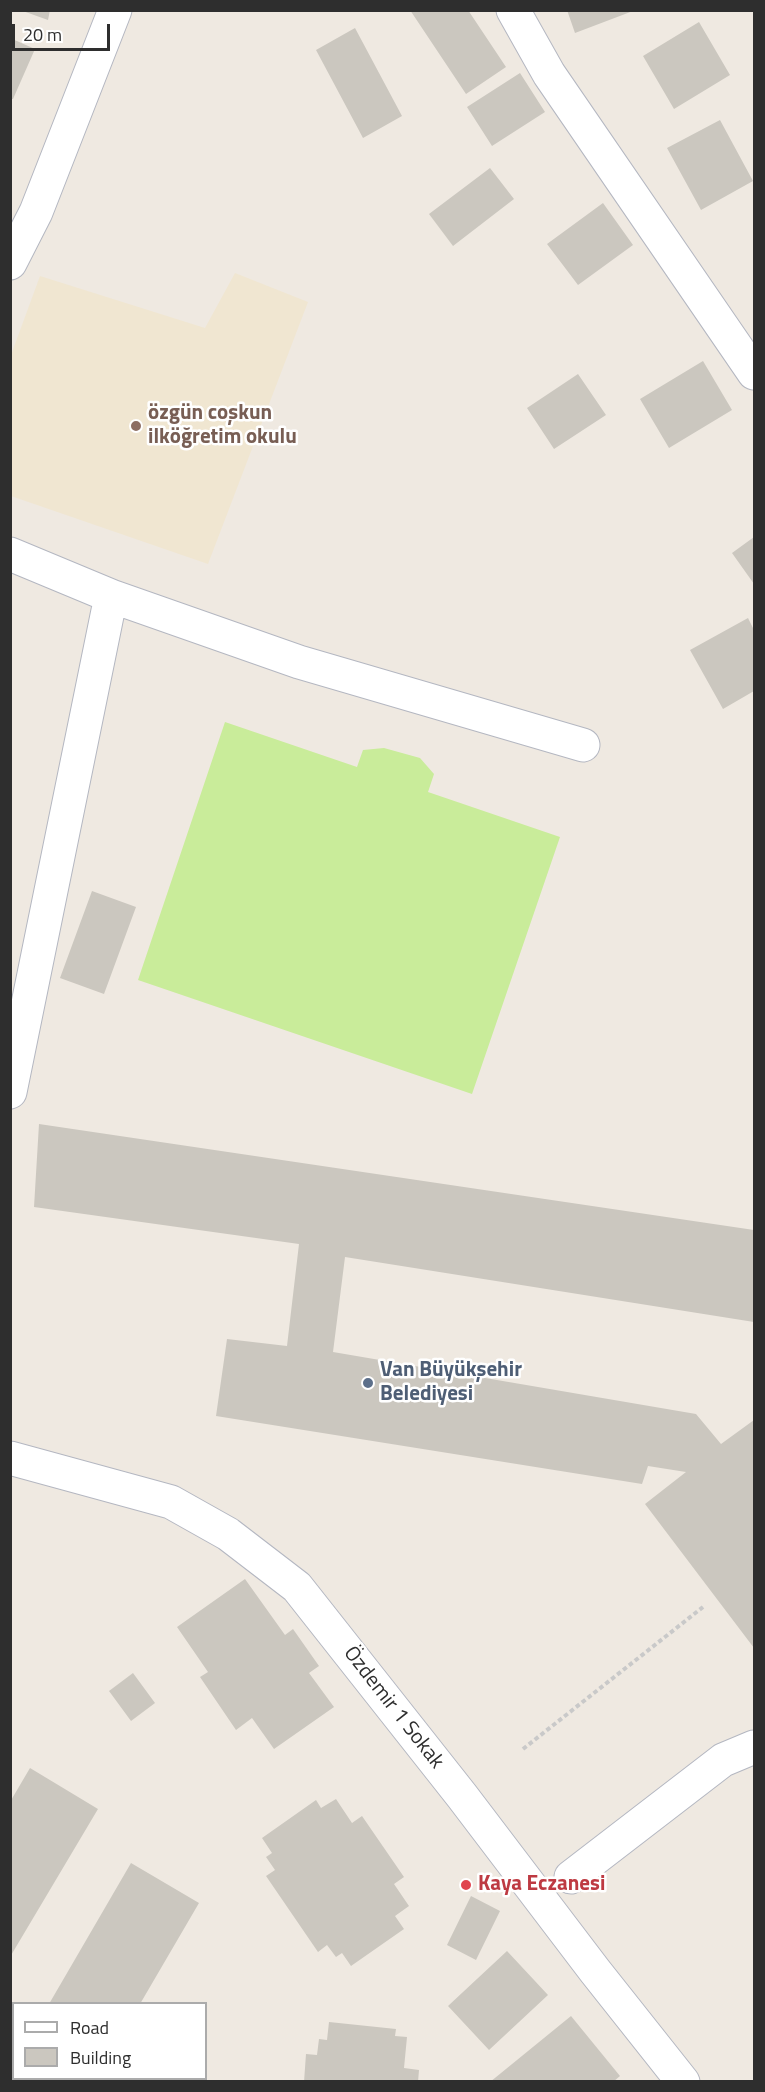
<!DOCTYPE html>
<meta charset="utf-8">
<style>
body{margin:0}
#map{position:relative;width:765px;height:2092px;overflow:hidden;background:#efe9e1;font-family:"Titillium Web",sans-serif}
canvas{display:block}
.frame{position:absolute;inset:0;border:12px solid #2e2e2e;pointer-events:none}
.legend{position:absolute;left:12px;top:2002px;width:195px;height:78px;box-sizing:border-box;background:#fff;border:2px solid #ababab;margin:0;padding:8px 10px;list-style:none;font-size:18px;color:#2e2e2e}
.legend li{display:flex;align-items:center;gap:12px;height:30px}
.legend b{width:30px;border:2px solid #ababab}
.scale{position:absolute;left:12px;top:24px;width:98px;height:27px;box-sizing:border-box;border:3px solid #2e2e2e;border-top:0;padding-left:8px;font-size:18px;line-height:21px;white-space:nowrap;color:#2e2e2e;-webkit-text-stroke:4px #fff;paint-order:stroke}
</style>
<div id="map">
<canvas width="765" height="2092"></canvas>
<div class="frame"></div>
<ul class="legend">
<li><b style="height:8px;background:#fff"></b>Road</li>
<li><b style="height:16px;background:#cbc7bf"></b>Building</li>
</ul>
<div class="scale">20 m</div>
</div>
<script>
const g = document.querySelector('canvas').getContext('2d');
g.lineJoin = 'round';
function paint(path, color) {
  g.fillStyle = color;
  g.fill(path, 'evenodd');
}
function toPath(rows) {
  const path = new Path2D();
  for (const r of rows) {
    path.moveTo(r[0], r[1]);
    for (let i = 2; i < r.length; i += 2) path.lineTo(r[i], r[i + 1]);
  }
  return path;
}
function trace(path, color, width, dash) {
  g.strokeStyle = color;
  g.lineWidth = width;
  g.lineCap = dash ? 'butt' : 'round';
  g.setLineDash(dash || []);
  g.stroke(path);
}
function drawText(font, color, halo, rows, align = 'center') {
  g.font = font + ' "Titillium Web",sans-serif';
  g.lineWidth = 5;
  g.setLineDash([]);
  g.textBaseline = 'middle';
  g.strokeStyle = halo;
  g.fillStyle = color;
  for (const [text, x, y, turn = 0] of rows) {
    g.save();
    g.translate(x, y);
    g.rotate((+turn || 0) * Math.PI / 180);
    g.textAlign = isNaN(turn) ? turn : align;
    if (halo) g.strokeText(text, 0, 0);
    g.fillText(text, 0, 0);
    g.restore();
  }
}
paint(toPath([
 [235,273,308,302,208,564,11,496,11,355,40,276,205,328]
]), '#f0e6d1');
paint(toPath([
 [225,722,357,767,363,750,384,748,420,758,434,774,428,792,560,837,472,1094,138,980]
]), '#c9ec9a');
paint(toPath([
 [20,10,50,10,48,20],
 [410,10,468,10,506,67,466,94],
 [567,10,633,10,633,11,575,33],
 [699,22,730,75,674,109,643,56],
 [355,28,402,116,363,138,316,50],
 [10,38,35,49,13,99,10,99],
 [520,73,545,112,492,146,467,107],
 [720,120,753,181,701,210,667,148],
 [490,168,514,199,453,246,429,214],
 [603,203,633,245,578,285,547,244],
 [703,361,732,410,669,448,640,399],
 [578,374,606,415,554,449,527,408],
 [754,537,754,584,732,553],
 [748,618,754,630,754,691,723,709,690,650],
 [92,891,136,907,104,994,60,978],
 [39,1124,754,1230,754,1322,345,1257,333,1352,696,1414,721,1444,754,1420,754,1648,645,1504,686,1472,648,1466,642,1484,216,1416,227,1339,287,1346,299,1244,34,1207],
 [245,1579,285,1635,293,1629,319,1666,309,1673,334,1707,274,1749,252,1718,236,1730,200,1677,208,1672,177,1627],
 [133,1673,155,1703,131,1721,109,1691],
 [30,1768,98,1809,10,1957,10,1802],
 [336,1799,352,1823,362,1816,404,1877,394,1884,409,1906,395,1916,404,1929,351,1966,342,1953,336,1957,327,1945,318,1952,266,1876,275,1870,266,1857,272,1853,262,1838,316,1800,321,1808],
 [131,1863,199,1903,140,2004,49,2004],
 [471,1896,500,1911,476,1960,447,1945],
 [507,1951,548,1995,489,2050,448,2006],
 [571,2016,620,2076,613,2082,490,2082],
 [329,2022,396,2029,395,2036,407,2037,404,2068,419,2070,418,2082,304,2082,306,2054,317,2055,319,2039,327,2040],
 [65,2078,96,2078,94,2082,70,2082]
]), '#cbc7bf');
const minor = toPath([
 [513,10,549,74,754,373],
 [10,263,36,212,115,10],
 [10,554,111,596,299,662,583,745],
 [10,1092,111,596],
 [10,1458,171,1502,228,1534,297,1587,462,1796,595,1971,683,2082],
 [571,1877,723,1760,754,1747],
 [10,2078,18,2082]
]);
trace(minor, '#b4b7c1', 35);
trace(toPath([
 [523,1749,703,1607]
]), '#c9c9c9', 4, [4.5, 3]);
trace(minor, '#fff', 33);
for (const [x, y, r, color] of [
 [136,426,6,"#8d6e63"],
 [368,1383,6,"#5c6f8a"],
 [466,1885,6,"#e0444e"]
]) {
  const dot = new Path2D();
  dot.arc(x, y, r, 0, 2 * Math.PI);
  g.fillStyle = color;
  g.fill(dot);
  trace(dot, '#fff', 2);
}
drawText('bold 21px', '#785e54', '#fff', [
 ["özgün coşkun",148,414],
 ["ilköğretim okulu",148,438]
], 'left');
drawText('bold 21px', '#4e5e75', '#fff', [
 ["Van Büyükşehir",380,1371],
 ["Belediyesi",380,1395]
], 'left');
drawText('21px', '#2e2e2e', '#fff', [
 ["Özdemir 1 Sokak",393,1708,52]
]);
drawText('bold 21px', '#be3a42', '#fff', [
 ["Kaya Eczanesi",478,1885]
], 'left');
</script>
